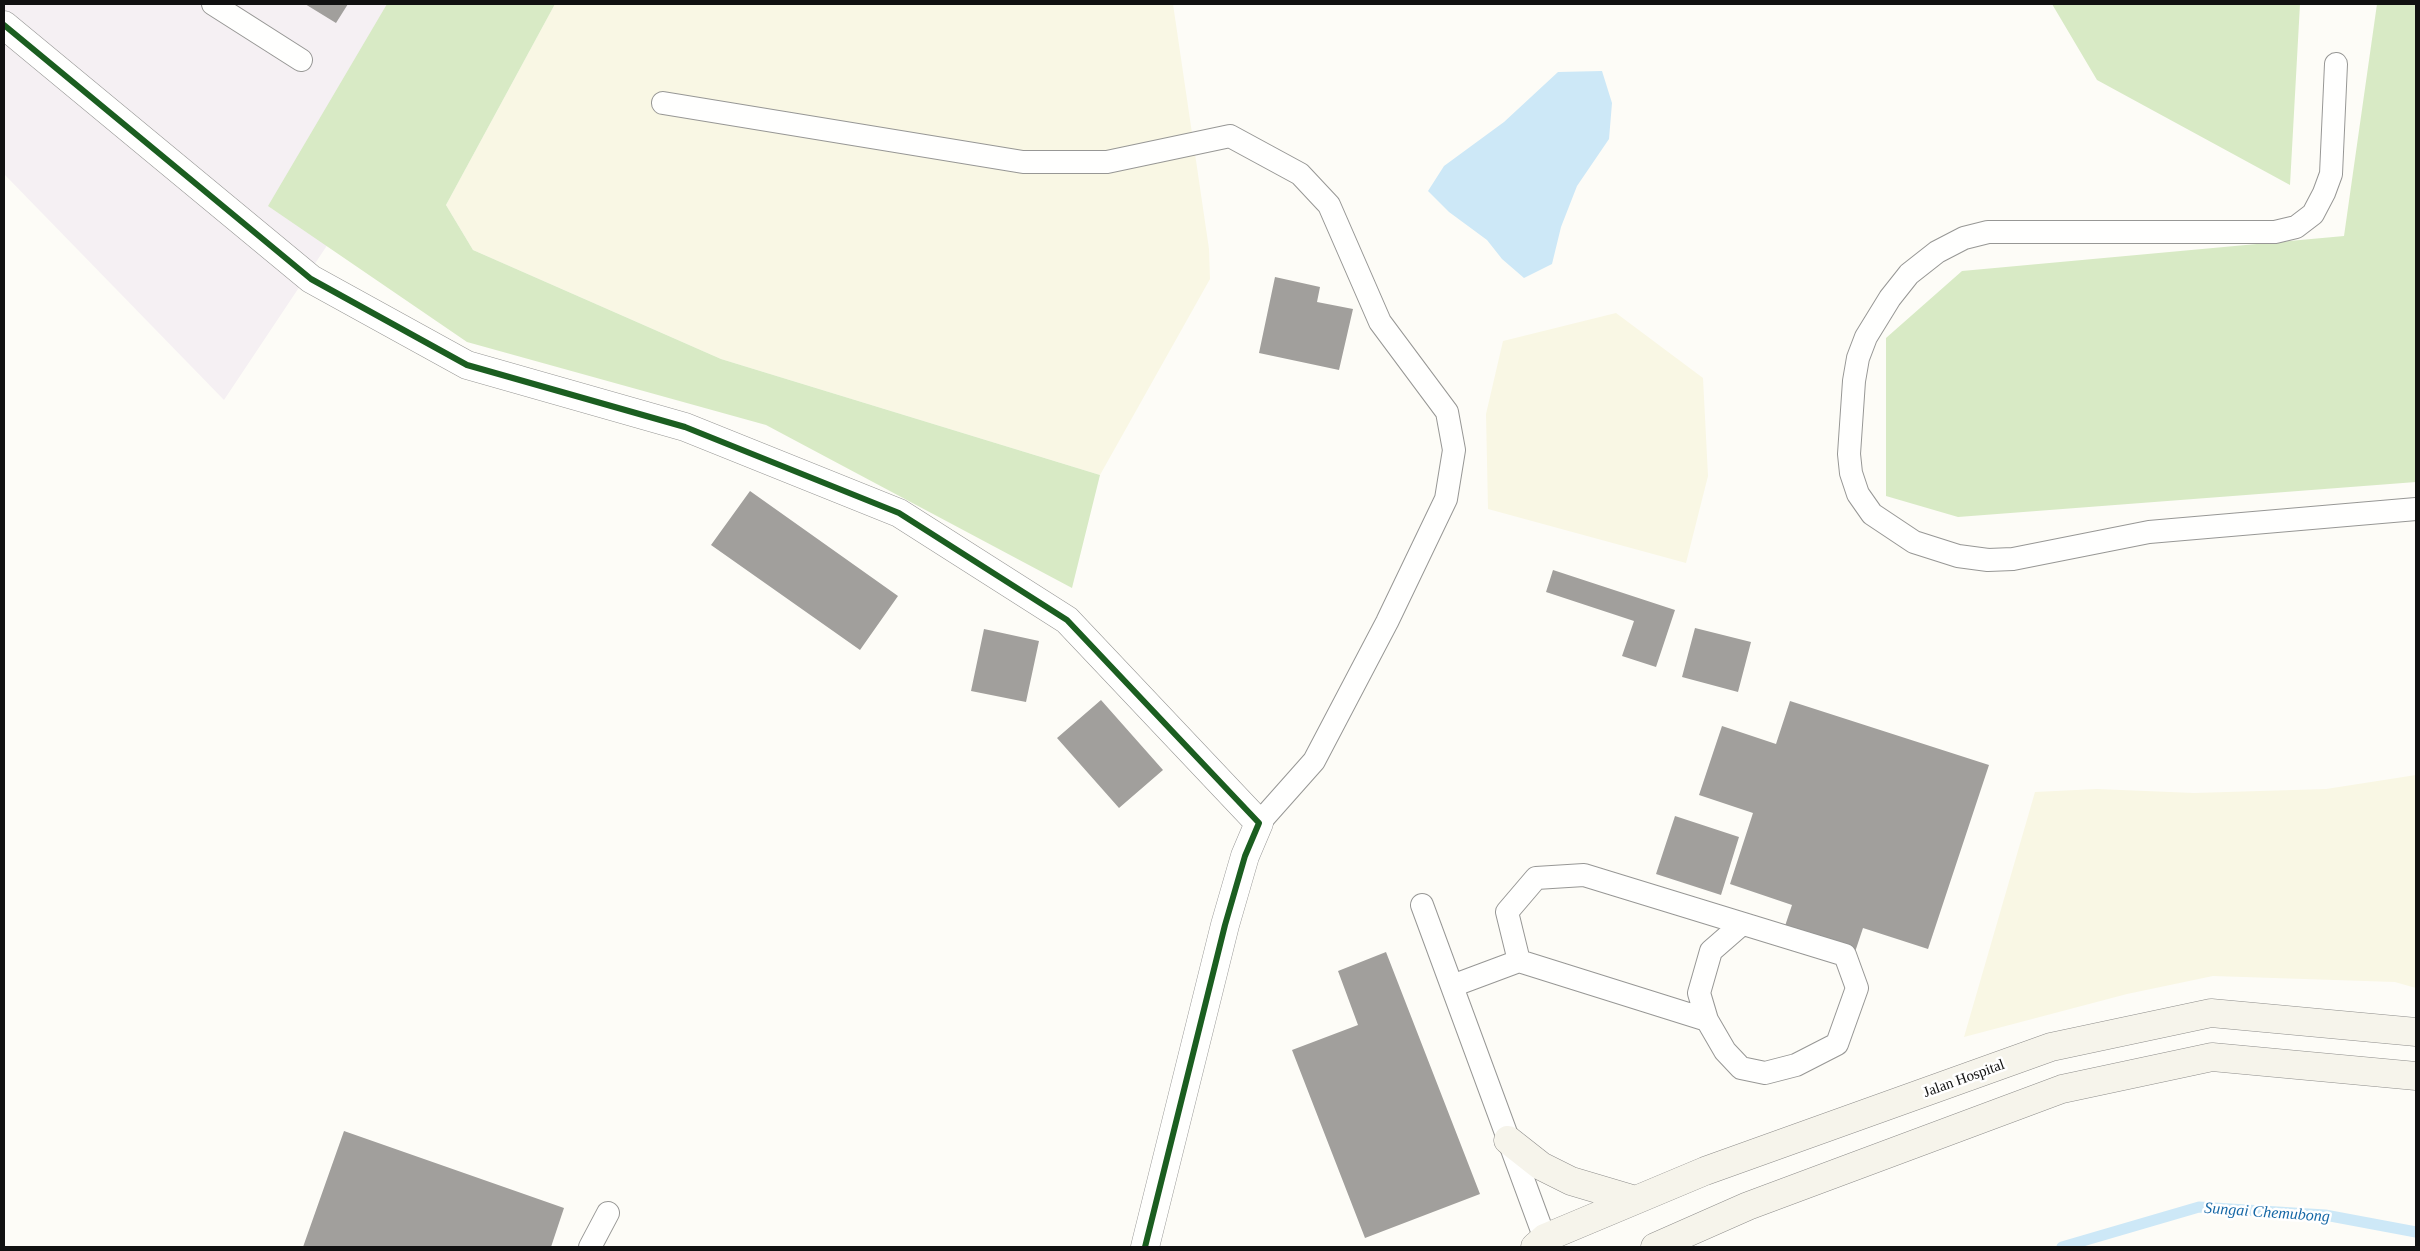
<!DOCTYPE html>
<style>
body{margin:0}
#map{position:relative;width:2420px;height:1251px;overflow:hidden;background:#fdfcf7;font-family:"Times New Roman",serif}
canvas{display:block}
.frame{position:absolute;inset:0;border:5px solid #111;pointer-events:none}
</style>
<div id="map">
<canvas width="2420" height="1251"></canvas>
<div class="frame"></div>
</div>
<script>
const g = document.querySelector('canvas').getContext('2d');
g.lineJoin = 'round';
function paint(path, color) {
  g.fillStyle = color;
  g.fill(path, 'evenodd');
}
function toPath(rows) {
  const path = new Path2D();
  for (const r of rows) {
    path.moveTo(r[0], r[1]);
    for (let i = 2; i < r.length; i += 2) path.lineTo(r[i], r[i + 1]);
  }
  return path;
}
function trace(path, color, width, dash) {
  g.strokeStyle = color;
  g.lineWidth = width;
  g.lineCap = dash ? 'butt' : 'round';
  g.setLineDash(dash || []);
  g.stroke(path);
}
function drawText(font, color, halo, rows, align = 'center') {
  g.font = font + ' "Times New Roman",serif';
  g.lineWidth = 5;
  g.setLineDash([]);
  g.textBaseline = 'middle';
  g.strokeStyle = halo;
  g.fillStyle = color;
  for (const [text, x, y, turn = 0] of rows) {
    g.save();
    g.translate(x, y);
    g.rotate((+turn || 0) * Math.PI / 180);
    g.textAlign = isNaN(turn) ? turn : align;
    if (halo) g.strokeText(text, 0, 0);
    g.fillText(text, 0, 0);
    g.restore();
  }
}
paint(toPath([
 [4,4,488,4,224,400,4,174]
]), '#f5f0f3');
paint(toPath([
 [555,4,1173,4,1209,249,1210,279,1100,475,721,359,473,250,446,205],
 [1616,313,1703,378,1708,476,1686,563,1488,509,1486,414,1503,341],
 [2416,775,2416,988,2395,982,2213,976,2127,994,1964,1037,2035,792,2097,789,2194,793,2326,789]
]), '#f9f7e4');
paint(toPath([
 [387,4,555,4,446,205,473,250,721,359,1100,475,1072,588,766,425,467,342,268,206],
 [2052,4,2300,4,2290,185,2097,80],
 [2377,4,2416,4,2416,482,1958,517,1886,496,1886,338,1962,271,2344,236]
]), '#d8eac5');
paint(toPath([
 [1602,71,1612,103,1609,139,1577,186,1561,227,1552,264,1524,278,1502,259,1487,240,1449,212,1428,191,1444,166,1504,122,1558,72]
]), '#cde8f7');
trace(toPath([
 [2062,1247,2199,1207,2325,1215,2416,1232]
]), '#cde8f7', 11);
paint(toPath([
 [305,4,348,4,336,23],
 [1275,277,1320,287,1317,302,1353,309,1339,370,1259,353],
 [750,491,898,596,860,650,711,545],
 [1553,570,1675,610,1656,667,1622,656,1634,621,1546,592],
 [1695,628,1751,642,1738,692,1682,677],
 [984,629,1039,641,1026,702,971,691],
 [1101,700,1163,770,1119,808,1057,738],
 [1790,701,1989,765,1928,949,1863,928,1855,952,1784,929,1792,905,1730,884,1753,813,1699,795,1722,726,1776,744],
 [1675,816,1739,837,1721,895,1656,874],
 [1386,952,1480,1194,1365,1238,1292,1050,1358,1025,1338,971],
 [344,1131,564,1208,551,1247,303,1247]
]), '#a19f9c');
const lane = toPath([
 [213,4,301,60],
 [2336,64,2331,174,2324,193,2313,214,2296,227,2275,232,1988,232,1964,238,1937,252,1909,274,1890,298,1866,337,1858,358,1854,381,1849,454,1851,473,1858,494,1872,514,1914,542,1958,556,1988,560,2013,559,2149,532,2416,509],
 [663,103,1023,162,1107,162,1230,136,1300,174,1329,205,1380,322,1447,412,1454,450,1446,499,1387,622,1314,761,1259,823],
 [1422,905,1548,1247],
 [1519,961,1507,912,1536,878,1584,875,1845,955,1857,988,1837,1044,1796,1065,1765,1073,1741,1068,1725,1051,1707,1020,1699,993,1711,951,1742,924],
 [1452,986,1519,961,1707,1020],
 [590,1247,608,1213]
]);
const street = toPath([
 [4,25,311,279,467,365,685,427,899,513,1067,620,1259,823,1245,856,1225,925,1145,1247]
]);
const secondary = toPath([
 [1508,1140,1541,1166,1571,1181,1635,1200],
 [1535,1247,1545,1238,1705,1171,2051,1047,2211,1013,2416,1032],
 [1655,1247,1748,1206,2062,1089,2212,1057,2416,1076]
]);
trace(lane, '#979795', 24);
trace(street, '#979795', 29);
trace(secondary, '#8e8d8b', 29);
trace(lane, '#fffffe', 22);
trace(street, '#fffffe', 28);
trace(secondary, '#f6f4eb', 28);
trace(toPath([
 [4,25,311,279,467,365,685,427,899,513,1067,620,1259,823,1245,856,1225,925,1145,1247]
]), '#1b5e20', 6);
drawText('15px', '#111', '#fff', [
 ["Jalan Hospital",1964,1079,-20]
]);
drawText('italic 16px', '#1768a6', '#fff', [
 ["Sungai Chemubong",2267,1213,4]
]);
</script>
